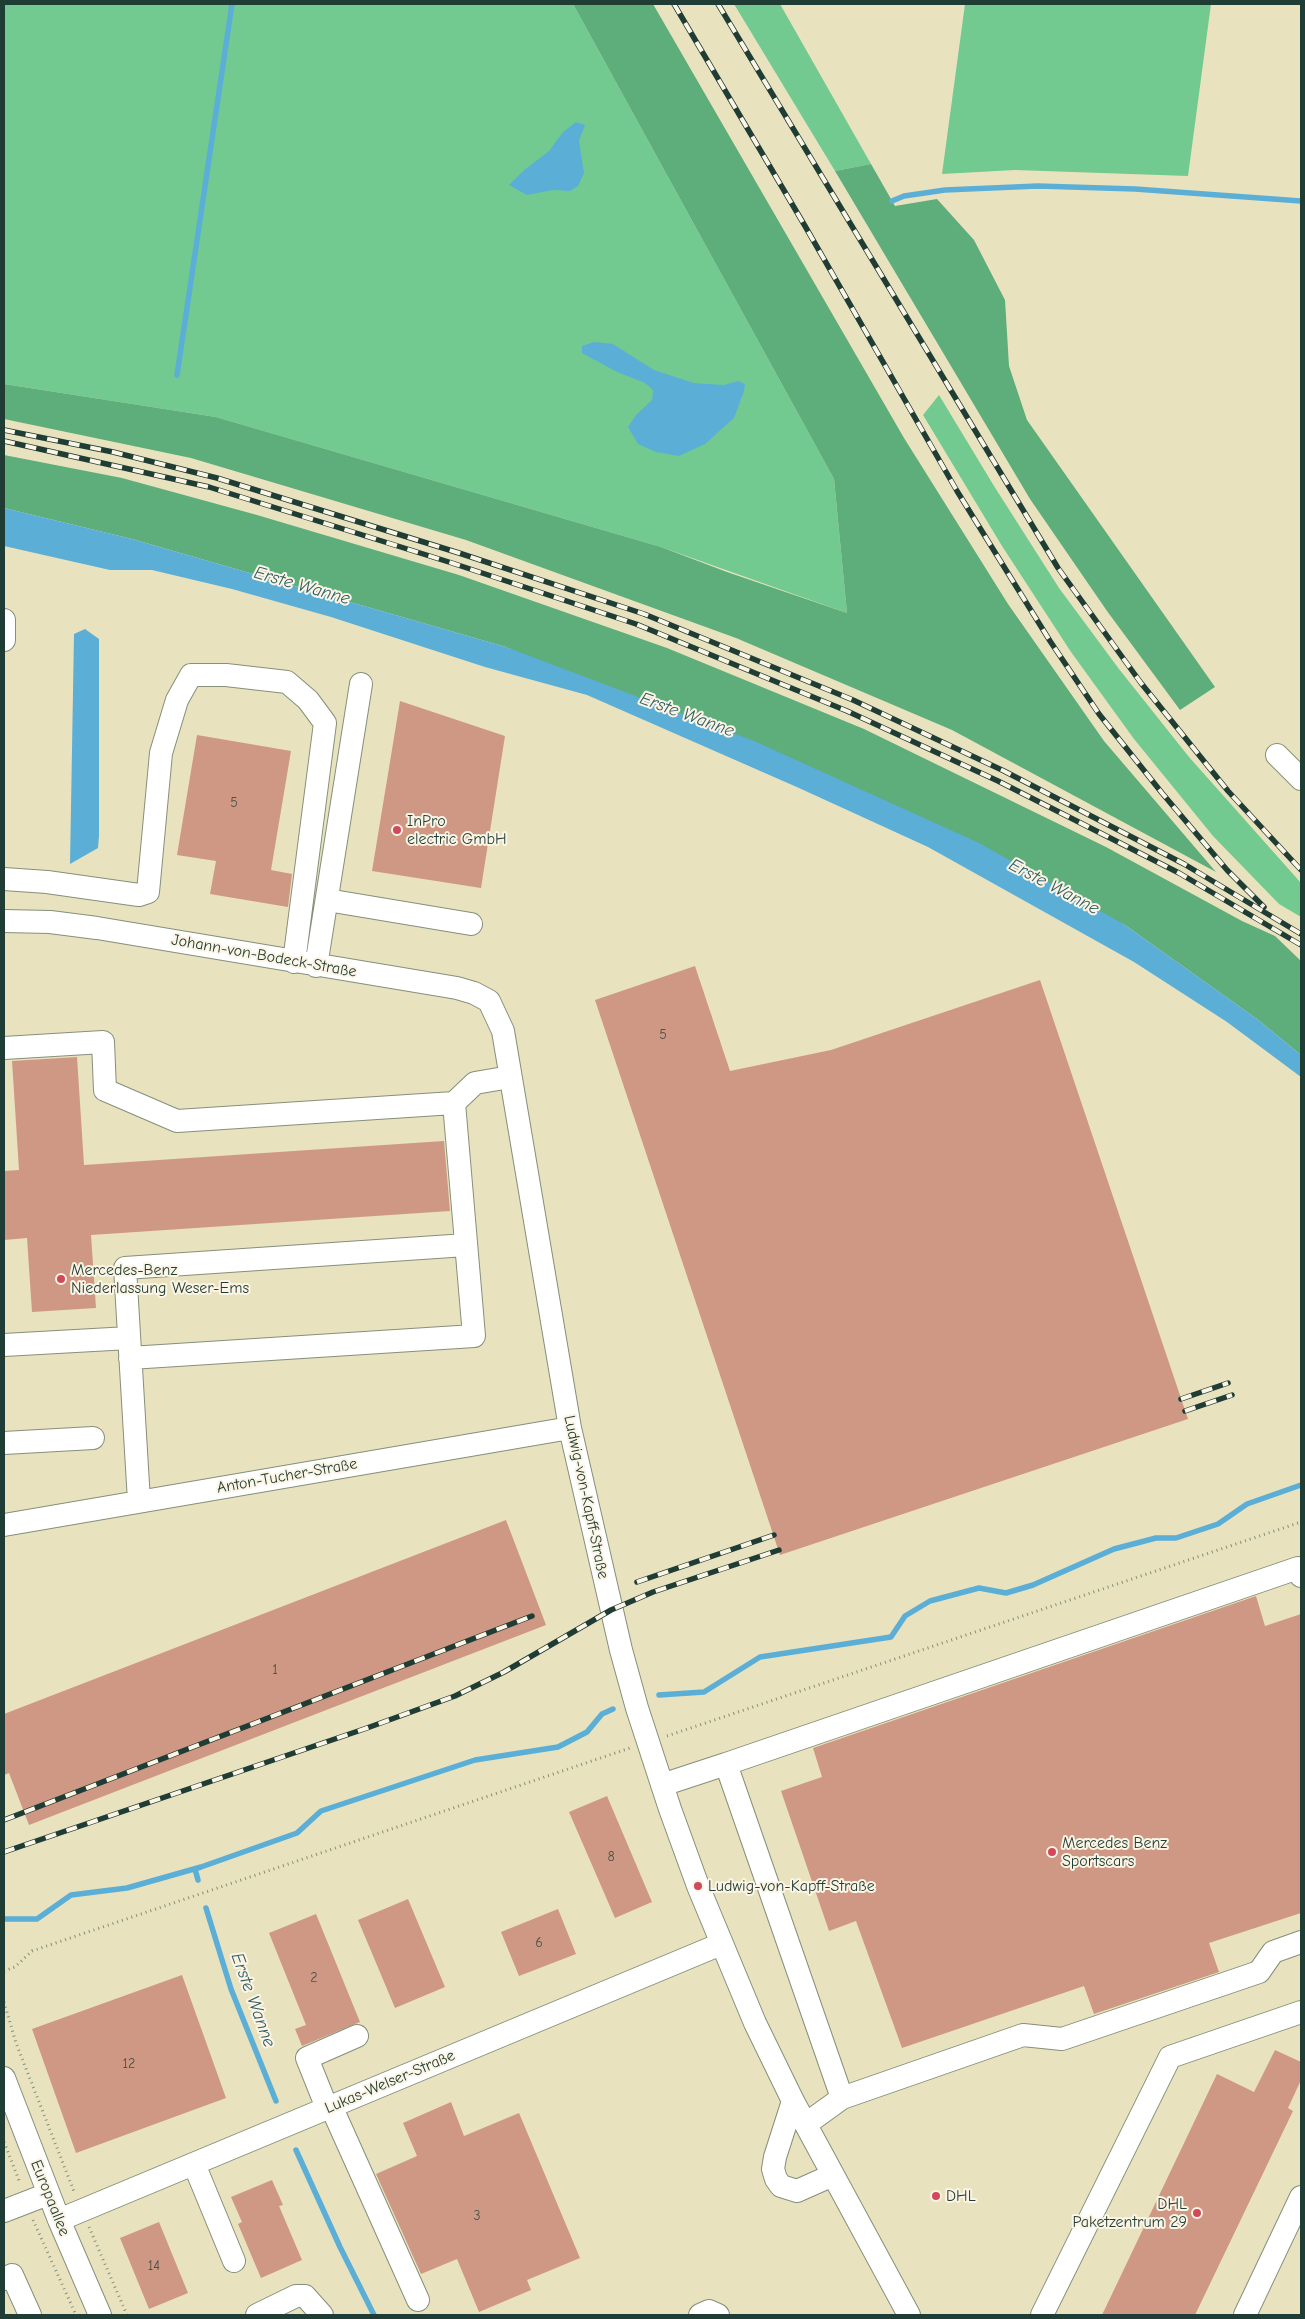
<!DOCTYPE html>
<meta charset="utf-8">
<style>
body{margin:0}
#map{position:relative;width:1305px;height:2319px;overflow:hidden;background:#e9e2bf;font-family:"Comic Neue",sans-serif}
canvas{display:block}
.frame{position:absolute;inset:0;border:5px solid #1f3d34;pointer-events:none}
</style>
<div id="map">
<canvas width="1305" height="2319"></canvas>
<div class="frame"></div>
</div>
<script>
const g = document.querySelector('canvas').getContext('2d');
g.lineJoin = 'round';
function paint(path, color) {
  g.fillStyle = color;
  g.fill(path, 'evenodd');
}
function toPath(rows) {
  const path = new Path2D();
  for (const r of rows) {
    path.moveTo(r[0], r[1]);
    for (let i = 2; i < r.length; i += 2) path.lineTo(r[i], r[i + 1]);
  }
  return path;
}
function trace(path, color, width, dash) {
  g.strokeStyle = color;
  g.lineWidth = width;
  g.lineCap = dash ? 'butt' : 'round';
  g.setLineDash(dash || []);
  g.stroke(path);
}
function drawText(font, color, halo, rows, align = 'center') {
  g.font = font + ' "Comic Neue",sans-serif';
  g.lineWidth = 4;
  g.setLineDash([]);
  g.textBaseline = 'middle';
  g.strokeStyle = halo;
  g.fillStyle = color;
  for (const [text, x, y, turn = 0] of rows) {
    g.save();
    g.translate(x, y);
    g.rotate((+turn || 0) * Math.PI / 180);
    g.textAlign = isNaN(turn) ? turn : align;
    if (halo) g.strokeText(text, 0, 0);
    g.fillText(text, 0, 0);
    g.restore();
  }
}
paint(toPath([
 [4,4,573,4,834,479,847,613,661,547,216,417,4,384],
 [734,4,780,4,871,164,835,171],
 [965,4,1211,4,1188,176,1015,170,942,174],
 [939,395,994,486,1059,588,1119,669,1189,757,1301,883,1301,917,1279,904,1213,836,1134,739,1071,652,1002,546,923,415]
]), '#72ca90');
paint(toPath([
 [573,4,653,4,904,438,1008,604,1104,741,1216,872,952,730,736,638,466,540,191,458,4,419,4,384,216,417,661,547,727,572,847,613,834,479],
 [871,164,895,206,937,199,974,240,1005,300,1009,366,1027,420,1215,687,1180,710,1107,611,1030,499,835,171],
 [4,455,122,478,257,515,459,575,667,648,864,729,1106,847,1242,921,1275,936,1301,961,1301,1055,1257,1019,1125,925,506,647,132,539,4,508]
]), '#5dae7a');
paint(toPath([
 [576,122,585,125,579,141,584,173,578,186,570,191,553,190,527,195,509,185,523,171,549,151,563,132],
 [594,342,613,344,654,370,694,383,724,385,738,381,745,384,744,391,734,418,705,444,679,456,656,452,638,444,628,427,636,415,652,400,653,390,645,383,617,372,582,353,582,346],
 [4,508,132,539,506,647,754,741,979,843,1125,925,1257,1019,1301,1055,1301,1077,1227,1022,1134,962,928,847,799,788,587,695,485,667,331,617,232,589,152,570,110,570,4,546],
 [85,629,99,639,99,836,98,848,70,864,74,634]
]), '#5bafd7');
trace(toPath([
 [892,201,904,196,945,190,1038,186,1135,189,1301,201],
 [177,375,232,4],
 [659,1695,704,1692,760,1657,891,1637,905,1616,930,1601,979,1588,1006,1593,1033,1585,1114,1549,1156,1538,1176,1538,1218,1524,1247,1504,1301,1485],
 [195,1869,198,1880],
 [206,1908,231,1989,276,2101],
 [4,1919,37,1919,71,1895,127,1888,201,1867,297,1833,321,1811,475,1760,558,1747,587,1732,602,1714,613,1709],
 [296,2150,340,2247,374,2315]
]), '#5bafd7', 5.5);
paint(toPath([
 [400,701,505,736,481,888,372,871],
 [197,735,291,751,271,870,292,874,288,907,210,894,216,861,177,855],
 [695,966,730,1071,831,1050,1040,980,1188,1419,780,1555,595,1000],
 [77,1057,84,1165,444,1141,450,1211,91,1235,96,1308,32,1312,27,1238,4,1240,4,1171,19,1170,12,1061],
 [506,1520,546,1625,29,1825,9,1773,4,1775,4,1714],
 [1256,1596,1265,1626,1301,1614,1301,1913,1209,1943,1219,1972,1094,2014,1084,1986,902,2048,856,1921,829,1931,781,1791,822,1777,813,1748],
 [607,1796,652,1902,615,1918,569,1812],
 [408,1899,445,1987,395,2008,358,1920],
 [558,1909,576,1954,519,1976,501,1932],
 [316,1914,360,2022,302,2046,295,2029,306,2025,269,1933],
 [182,1975,226,2098,76,2153,32,2029],
 [1275,2050,1301,2062,1301,2080,1288,2108,1293,2111,1195,2315,1102,2315,1217,2074,1254,2092],
 [451,2102,464,2136,519,2113,580,2258,527,2280,531,2290,479,2312,457,2259,421,2274,376,2174,417,2156,403,2123],
 [272,2180,283,2205,279,2206,302,2260,261,2278,238,2224,242,2222,231,2197],
 [159,2222,188,2293,149,2309,120,2238]
]), '#cf9884');
const minor = toPath([
 [4,620,4,640],
 [1277,755,1301,779],
 [4,879,47,882,139,895,148,892,161,753,177,700,191,675,226,675,287,682,308,700,325,723,294,962],
 [327,900,471,924],
 [4,921,50,922,97,928,457,988,474,993,489,1001,503,1031,570,1428,621,1650,637,1708,670,1809,698,1886,755,2023,793,2101,909,2315],
 [316,966,361,684],
 [4,1048,103,1042,105,1090,177,1121,454,1103],
 [4,1345,129,1338],
 [130,1358,474,1336,454,1103,475,1083,510,1077],
 [4,1443,93,1438],
 [139,1501,125,1268,466,1245],
 [4,1525,570,1428],
 [726,1764,1298,1568,1301,1576],
 [662,1785,726,1764,842,2098,806,2124],
 [4,2078,59,2220,100,2315],
 [842,2098,1023,2035,1062,2039,1259,1972,1273,1952,1301,1942],
 [793,2101,775,2157,773,2169,776,2179,781,2186,797,2191,833,2175],
 [331,2106,418,2300],
 [327,2108,307,2058,357,2036],
 [194,2164,234,2261],
 [4,2211,48,2194],
 [59,2220,721,1944],
 [4,2279,12,2275,30,2315],
 [257,2315,296,2296,305,2296,322,2315],
 [700,2315,709,2311,718,2315],
 [1042,2315,1170,2057,1301,2012],
 [1245,2315,1301,2197]
]);
trace(minor, '#84907a', 24);
trace(toPath([
 [667,1736,1301,1522],
 [4,1971,15,1967,32,1951,630,1748],
 [4,2002,16,2043,75,2194],
 [4,2142,20,2183],
 [33,2220,76,2315],
 [89,2227,127,2315]
]), '#84907a', 3, [1, 4]);
trace(minor, '#fff', 22);
const rail = toPath([
 [674,4,805,226,957,491,1050,641,1099,714,1162,793,1227,870,1264,907],
 [718,4,1058,568,1141,683,1228,791,1301,870],
 [4,430,113,452,217,478,459,553,644,614,853,700,1004,771,1184,864,1301,934],
 [4,441,209,487,452,563,636,624,847,711,998,781,1179,873,1301,945],
 [1181,1399,1228,1383],
 [1185,1411,1232,1395],
 [637,1582,774,1535],
 [4,1820,532,1616],
 [4,1852,367,1728,455,1696,504,1672,611,1610,653,1592,779,1550]
]);
trace(rail, '#1f3d34', 5.5);
trace(rail, '#fcf5e5', 4, [11]);
for (const [x, y, r, color] of [
 [397,830,5,"#d1495b"],
 [61,1279,5,"#d1495b"],
 [1052,1852,5,"#d1495b"],
 [698,1886,5,"#d1495b"],
 [936,2196,5,"#d1495b"],
 [1197,2213,5,"#d1495b"]
]) {
  const dot = new Path2D();
  dot.arc(x, y, r, 0, 2 * Math.PI);
  g.fillStyle = color;
  g.fill(dot);
  trace(dot, '#fcf5e5', 2);
}
drawText('14px', '#4b5448', null, [
 ["5",234,803],
 ["5",663,1035],
 ["1",275,1670],
 ["8",611,1857],
 ["6",539,1943],
 ["2",314,1978],
 ["12",129,2064],
 ["3",477,2216],
 ["14",154,2266]
]);
drawText('16px', '#1f3d34', '#fcf5e5', [
 ["InPro",407,821],
 ["electric GmbH",407,839],
 ["Mercedes-Benz",71,1270],
 ["Niederlassung Weser-Ems",71,1288],
 ["Mercedes Benz",1062,1843],
 ["Sportscars",1062,1861],
 ["Ludwig-von-Kapff-Straße",708,1886],
 ["DHL",946,2196],
 ["DHL",1187,2204,"right"],
 ["Paketzentrum 29",1187,2222,"right"]
], 'left');
drawText('16px', '#1f3d34', '#fcf5e5', [
 ["Johann-von-Bodeck-Straße",264,956,10],
 ["Anton-Tucher-Straße",287,1476,-10],
 ["Ludwig-von-Kapff-Straße",586,1497,78],
 ["Lukas-Welser-Straße",390,2082,-23],
 ["Europaallee",50,2198,68]
]);
drawText('italic 18px', '#315f65', '#fcf5e5', [
 ["Erste Wanne",302,586,16],
 ["Erste Wanne",687,715,20],
 ["Erste Wanne",1054,887,28],
 ["Erste Wanne",253,2000,70]
]);
</script>
